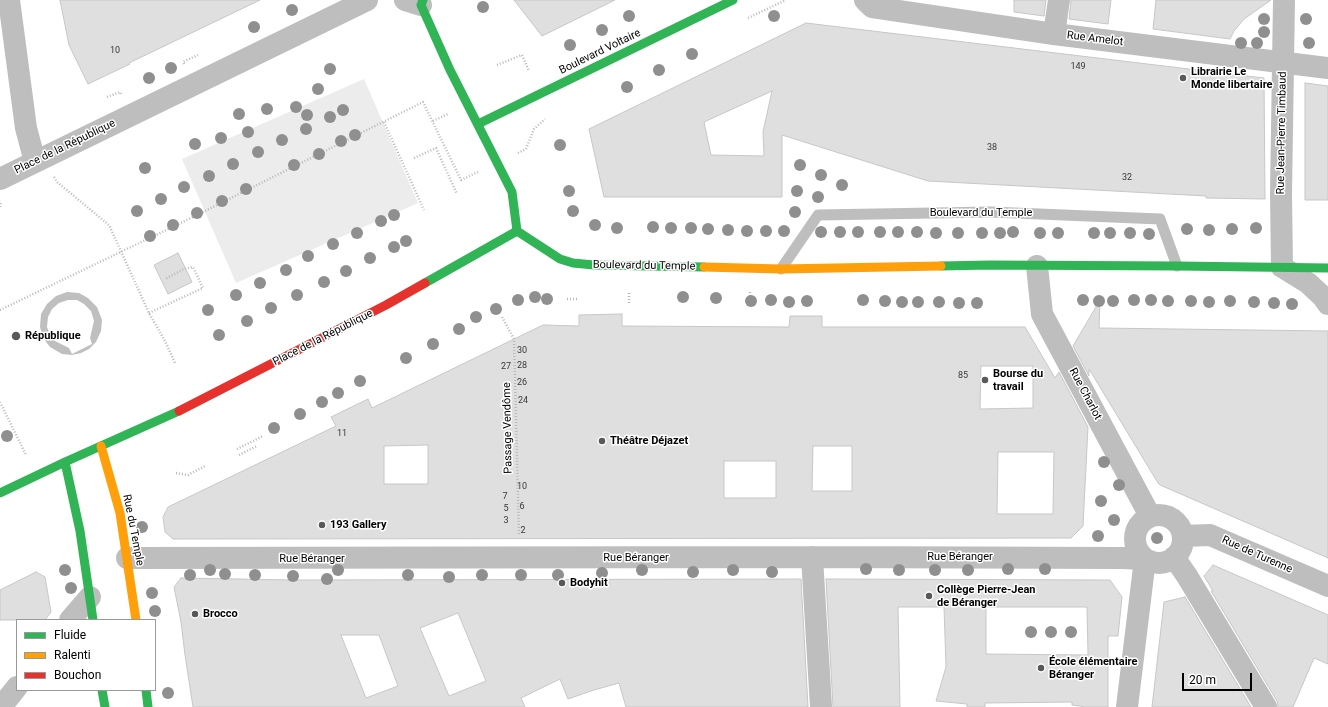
<!DOCTYPE html>
<meta charset="utf-8">
<style>
body{margin:0}
#map{position:relative;width:1328px;height:707px;overflow:hidden;background:#fff;font-family:Roboto,sans-serif}
canvas{display:block}
.legend{position:absolute;left:16px;top:619px;width:140px;height:72px;box-sizing:border-box;background:#fff;border:1px solid #999;margin:0;padding:5px 7px;list-style:none;font-size:12px;color:#000}
.legend li{display:flex;align-items:center;gap:8px;height:20px}
.legend b{width:20px;border:1px solid #999}
.scale{position:absolute;left:1182px;top:673px;width:70px;height:18px;box-sizing:border-box;border:2px solid #000;border-top:0;padding-left:5px;font-size:12px;line-height:14px;white-space:nowrap;color:#000;-webkit-text-stroke:3px #fff;paint-order:stroke}
</style>
<div id="map">
<canvas width="1328" height="707"></canvas>
<ul class="legend">
<li><b style="height:5px;background:#30b455"></b>Fluide</li>
<li><b style="height:5px;background:#ff9f0a"></b>Ralenti</li>
<li><b style="height:5px;background:#e5322d"></b>Bouchon</li>
</ul>
<div class="scale">20 m</div>
</div>
<script>
const g = document.querySelector('canvas').getContext('2d');
g.lineJoin = 'round';
function paint(path, color) {
  g.fillStyle = color;
  g.fill(path, 'evenodd');
}
function toPath(rows) {
  const path = new Path2D();
  for (const r of rows) {
    if (r.length === 3) {
      path.moveTo(r[0] + r[2], r[1]);
      path.arc(r[0], r[1], r[2], 0, 2 * Math.PI);
      continue;
    }
    path.moveTo(r[0], r[1]);
    for (let i = 2; i < r.length; i += 2) path.lineTo(r[i], r[i + 1]);
  }
  return path;
}
function trace(path, color, width, dash) {
  g.strokeStyle = color;
  g.lineWidth = width;
  g.lineCap = dash ? 'butt' : 'round';
  g.setLineDash(dash || []);
  g.stroke(path);
}
function drawText(font, color, halo, rows, align = 'center') {
  g.font = font + ' Roboto,sans-serif';
  g.lineWidth = 3;
  g.setLineDash([]);
  g.textBaseline = 'middle';
  g.strokeStyle = halo;
  g.fillStyle = color;
  for (const [text, x, y, turn = 0] of rows) {
    g.save();
    g.translate(x, y);
    g.rotate((+turn || 0) * Math.PI / 180);
    g.textAlign = isNaN(turn) ? turn : align;
    if (halo) g.strokeText(text, 0, 0);
    g.fillText(text, 0, 0);
    g.restore();
  }
}
paint(toPath([
 [364,79,418,203,236,283,182,159]
]), '#ececec');
paint(toPath([
 [67,292,79,293,88,298,97,307,102,320,101,331,96,342,89,349,81,353,72,355,62,354,50,347,43,338,40,327,41,314,47,304,56,296],
 [68,300,77,300,84,304,91,311,94,321,90,338,92,344,72,354,69,348,55,341,50,335,47,327,48,317,52,309,59,303]
]), '#bfbfbf');
const building = toPath([
 [60,0,260,0,129,63,130,64,88,84,69,45,60,0],
 [514,0,615,0,542,36,514,0],
 [1014,0,1046,0,1044,16,1014,12,1014,0],
 [1071,0,1111,0,1108,24,1069,19,1071,0],
 [1156,0,1271,0,1244,19,1234,31,1230,39,1153,29,1156,0],
 [806,23,1264,78,1265,199,1206,198,1206,196,928,181,782,135,782,197,604,197,589,129,806,23],
 [772,91,763,132,764,156,711,155,704,122,772,91],
 [1305,83,1328,86,1328,200,1305,200,1305,83],
 [178,253,192,282,168,294,154,265,178,253],
 [1100,300,1099,328,1328,331,1328,558,1160,485,1158,483,1089,369,1089,376,1073,346,1100,300],
 [622,314,622,326,789,327,790,316,822,316,822,327,1025,327,1055,378,1059,372,1088,427,1083,526,1071,538,173,539,165,532,163,517,168,507,336,426,331,417,368,399,372,408,543,325,579,326,579,315,622,314],
 [981,366,1033,366,1033,408,980,409,981,366],
 [428,445,428,484,384,484,384,446,428,445],
 [813,446,852,446,852,491,812,491,813,446],
 [998,452,1054,452,1053,514,997,514,998,452],
 [724,461,776,461,776,498,724,498,724,461],
 [1213,565,1328,615,1328,664,1314,658,1293,707,1278,707,1277,701,1211,591,1213,591,1204,576,1213,565],
 [36,572,45,577,51,612,45,620,0,620,0,590,36,572],
 [181,578,293,580,801,579,808,707,626,707,619,683,594,690,568,699,560,679,521,698,525,707,193,707,185,655,181,622,174,587,181,578],
 [458,613,486,681,449,696,420,628,458,613],
 [341,635,379,635,398,686,366,698,341,635],
 [826,579,1110,580,1122,597,1118,636,1108,636,1108,707,1086,707,1072,705,1072,702,985,703,985,707,967,707,967,704,936,701,946,667,944,607,898,607,900,707,833,707,826,579],
 [986,607,1087,607,1088,655,986,654,986,607],
 [1185,597,1251,707,1152,707,1164,602,1185,597]
]);
paint(building, '#dfdfdf');
trace(building, '#c7c7c7', 1);
trace(toPath([
 [748,18,786,0],
 [184,64,183,62,198,55],
 [497,65,522,55,529,71],
 [107,97,120,92,121,94],
 [433,121,448,114],
 [384,122,424,210],
 [518,153,526,149,534,129,545,119],
 [414,158,436,148,457,194],
 [54,177,57,182,109,225,149,313,165,341,175,363],
 [0,207,1,201],
 [750,292,750,296],
 [567,299,579,299],
 [629,303,629,291],
 [0,310,183,222,423,102,461,180,478,172],
 [149,313,203,288,193,267,184,269,165,279],
 [502,317,514,339,519,535],
 [0,402,26,455],
 [237,449,263,436],
 [239,455,257,446],
 [176,473,188,475,205,466]
]), '#b9b9b9', 2.5, [1, 2]);
trace(toPath([
 [781,269,818,215,991,212,1160,219,1177,266]
]), '#bebebe', 11);
trace(toPath([
 [9,0,26,128,35,162],
 [405,0,421,5],
 [865,0,872,7,1054,34,1328,68],
 [1284,0,1281,194,1282,267,1308,283,1323,297,1328,304],
 [1054,34,1059,0],
 [0,179,367,0],
 [1037,266,1042,314,1150,516],
 [1159,539,24],
 [1183,536,1210,535,1328,586],
 [812,557,821,707],
 [1174,557,1187,576,1266,707],
 [127,558,812,557,1122,558,1145,559,1127,707],
 [70,620,90,597],
 [1,707,17,687]
]), '#bebebe', 22);
trace(toPath([
 [423,0,421,5,450,70,512,192,517,231],
 [478,124,733,0],
 [517,231,560,259,573,263,594,265,704,267],
 [941,266,990,265,1177,266,1328,268],
 [425,283,517,231],
 [65,462,80,531,93,620],
 [0,493,65,462,179,411],
 [102,690,105,707],
 [146,690,148,707]
]), '#30b455', 9);
trace(toPath([
 [704,267,781,269,941,266],
 [101,446,120,513,136,620]
]), '#ff9f0a', 9);
trace(toPath([
 [179,411,386,305,425,283]
]), '#e5322d', 9);
g.fillStyle = '#8f8f8f';
for (const [x, y] of [
 [483,7],
 [292,10],
 [629,16],
 [774,16],
 [1264,19],
 [1306,19],
 [254,27],
 [602,30],
 [1264,32],
 [1241,43],
 [1257,43],
 [1309,43],
 [570,45],
 [692,54],
 [171,68],
 [330,69],
 [659,70],
 [149,78],
 [627,87],
 [318,89],
 [296,107],
 [267,109],
 [343,110],
 [239,114],
 [307,115],
 [330,117],
 [306,129],
 [248,132],
 [355,135],
 [221,138],
 [282,140],
 [341,141],
 [195,144],
 [560,145],
 [258,152],
 [319,154],
 [233,164],
 [294,165],
 [800,165],
 [145,168],
 [821,175],
 [209,176],
 [842,185],
 [184,187],
 [246,189],
 [569,191],
 [797,191],
 [818,197],
 [161,199],
 [222,201],
 [137,211],
 [573,211],
 [795,212],
 [197,213],
 [394,215],
 [381,221],
 [173,225],
 [595,225],
 [653,227],
 [617,228],
 [671,228],
 [691,228],
 [1256,228],
 [708,229],
 [1187,229],
 [1232,229],
 [728,230],
 [1209,230],
 [747,231],
 [766,231],
 [784,231],
 [821,232],
 [840,232],
 [858,232],
 [880,232],
 [898,232],
 [917,232],
 [1013,232],
 [357,233],
 [936,233],
 [958,233],
 [982,233],
 [1000,233],
 [1040,233],
 [1058,233],
 [1094,233],
 [1110,233],
 [1130,233],
 [1149,234],
 [150,236],
 [406,241],
 [333,244],
 [394,247],
 [308,256],
 [370,258],
 [286,270],
 [346,271],
 [324,282],
 [260,283],
 [236,295],
 [297,295],
 [535,297],
 [683,297],
 [716,298],
 [547,299],
 [518,300],
 [771,300],
 [863,300],
 [1083,300],
 [1134,300],
 [1151,300],
 [751,301],
 [807,301],
 [885,301],
 [1099,301],
 [1113,301],
 [1168,301],
 [1191,301],
 [1230,301],
 [789,302],
 [902,302],
 [918,302],
 [939,302],
 [1209,302],
 [1254,302],
 [959,303],
 [977,303],
 [1274,303],
 [1292,304],
 [271,308],
 [496,309],
 [208,310],
 [476,317],
 [247,321],
 [459,329],
 [219,335],
 [433,344],
 [406,358],
 [360,381],
 [338,393],
 [322,402],
 [300,414],
 [274,428],
 [7,436],
 [1104,462],
 [1119,485],
 [1101,501],
 [1114,520],
 [142,527],
 [1098,536],
 [1157,538],
 [866,569],
 [1008,569],
 [1045,569],
 [65,570],
 [210,570],
 [338,570],
 [642,570],
 [733,570],
 [899,570],
 [935,570],
 [968,570],
 [693,572],
 [772,572],
 [602,573],
 [225,574],
 [190,575],
 [255,575],
 [408,575],
 [482,575],
 [521,575],
 [558,575],
 [293,576],
 [449,577],
 [327,579],
 [71,588],
 [152,593],
 [155,611],
 [1031,632],
 [1051,632],
 [1071,632],
 [168,693]
]) {
  g.beginPath();
  g.arc(x, y, 6, 0, 2 * Math.PI);
  g.fill();
}
for (const [x, y, r, color] of [
 [1183,78,4,"#595959"],
 [16,336,5,"#595959"],
 [985,380,4,"#595959"],
 [602,441,4,"#595959"],
 [322,525,4,"#595959"],
 [562,583,4,"#595959"],
 [929,596,4,"#595959"],
 [195,614,4,"#595959"],
 [1041,668,4,"#595959"]
]) {
  const dot = new Path2D();
  dot.arc(x, y, r, 0, 2 * Math.PI);
  g.fillStyle = color;
  g.fill(dot);
  trace(dot, '#fff', 1.5);
}
drawText('9px', '#383838', null, [
 ["10",115,51],
 ["149",1078,67],
 ["38",992,148],
 ["32",1127,178],
 ["30",522,351],
 ["28",522,366],
 ["27",506,367],
 ["85",963,376],
 ["26",522,383],
 ["24",523,401],
 ["11",342,434],
 ["10",522,487],
 ["7",505,497],
 ["6",522,507],
 ["5",506,509],
 ["3",506,521],
 ["2",523,531]
]);
drawText('11px', '#000', '#fff', [
 ["Rue Amelot",1095,39,7],
 ["Boulevard Voltaire",600,52,-26],
 ["Rue Jean-Pierre Timbaud",1282,133,-89],
 ["Place de la République",65,147,-26],
 ["Boulevard du Temple",981,213],
 ["Boulevard du Temple",644,266,1],
 ["Place de la République",323,338,-27],
 ["Rue Charlot",1085,394,62],
 ["Passage Vendôme",508,428,-91],
 ["Rue du Temple",133,530,79],
 ["Rue de Turenne",1257,555,24],
 ["Rue Béranger",960,557],
 ["Rue Béranger",636,558],
 ["Rue Béranger",312,559]
]);
drawText('bold 11px', '#000', '#fff', [
 ["Librairie Le",1191,72],
 ["Monde libertaire",1191,85],
 ["République",25,336],
 ["Bourse du",993,374],
 ["travail",993,387],
 ["Théâtre Déjazet",610,441],
 ["193 Gallery",330,525],
 ["Bodyhit",570,583],
 ["Collège Pierre-Jean",937,590],
 ["de Béranger",937,603],
 ["Brocco",203,614],
 ["École élémentaire",1049,662],
 ["Béranger",1049,675]
], 'left');
</script>
